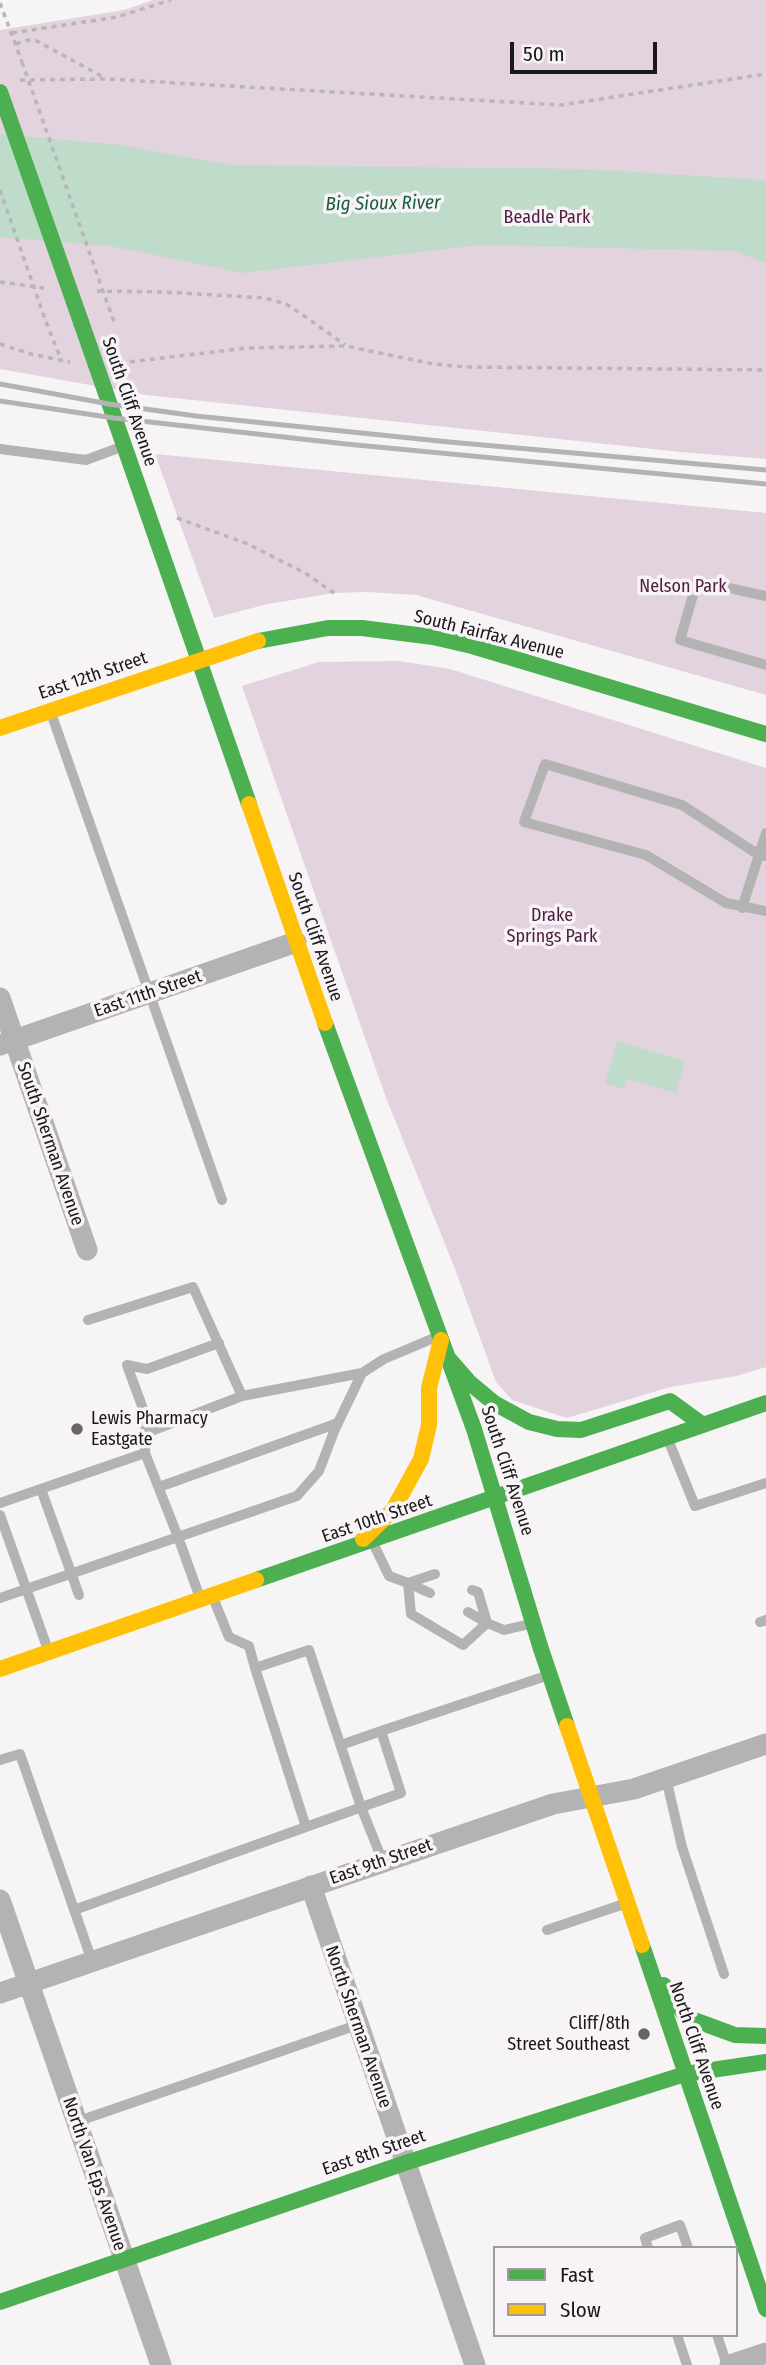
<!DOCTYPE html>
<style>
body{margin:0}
#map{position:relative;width:766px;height:2365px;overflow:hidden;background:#f7f4f6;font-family:"Fira Sans Condensed",sans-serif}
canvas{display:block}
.legend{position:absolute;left:493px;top:2246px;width:245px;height:91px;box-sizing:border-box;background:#f8f3f6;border:2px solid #9f9b9e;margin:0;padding:9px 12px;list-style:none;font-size:21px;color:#191819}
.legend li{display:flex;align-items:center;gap:14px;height:35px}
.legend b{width:35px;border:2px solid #9f9b9e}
.scale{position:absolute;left:510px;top:42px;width:147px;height:32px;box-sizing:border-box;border:4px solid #191819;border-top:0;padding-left:9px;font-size:21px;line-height:24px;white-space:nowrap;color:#191819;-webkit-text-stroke:5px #f8f3f6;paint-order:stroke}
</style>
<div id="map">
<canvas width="766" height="2365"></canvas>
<ul class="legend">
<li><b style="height:9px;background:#4caf50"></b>Fast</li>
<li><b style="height:9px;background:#ffc107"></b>Slow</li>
</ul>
<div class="scale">50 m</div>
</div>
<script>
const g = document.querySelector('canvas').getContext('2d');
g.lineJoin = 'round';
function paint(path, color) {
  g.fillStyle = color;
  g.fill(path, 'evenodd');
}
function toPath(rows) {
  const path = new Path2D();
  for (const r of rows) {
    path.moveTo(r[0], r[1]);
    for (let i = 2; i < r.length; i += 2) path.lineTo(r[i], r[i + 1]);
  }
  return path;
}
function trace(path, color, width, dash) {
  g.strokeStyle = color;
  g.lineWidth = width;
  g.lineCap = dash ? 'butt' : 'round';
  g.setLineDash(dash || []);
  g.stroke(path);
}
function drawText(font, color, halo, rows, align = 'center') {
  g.font = font + ' "Fira Sans Condensed",sans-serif';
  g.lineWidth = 7;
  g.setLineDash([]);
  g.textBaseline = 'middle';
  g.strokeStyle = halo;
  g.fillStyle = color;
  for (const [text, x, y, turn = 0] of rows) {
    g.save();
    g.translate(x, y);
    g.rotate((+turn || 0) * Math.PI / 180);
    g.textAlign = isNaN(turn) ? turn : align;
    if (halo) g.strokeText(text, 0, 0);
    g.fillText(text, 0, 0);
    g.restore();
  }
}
paint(toPath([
 [153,0,766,0,766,459,681,452,146,395,0,369,0,30,124,10],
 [155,454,766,513,766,695,416,595,367,592,334,593,268,604,214,618],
 [399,661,450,669,766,768,766,1367,737,1376,670,1387,567,1418,512,1400,496,1382,455,1269,385,1095,242,686,319,662]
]), '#e3d3de');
paint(toPath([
 [0,134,121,145,230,165,585,169,766,180,766,263,735,251,480,245,243,273,110,246,0,237],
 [617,1041,685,1061,676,1093,627,1079,624,1089,605,1083]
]), '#bfdccb');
trace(toPath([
 [0,3,22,62],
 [12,33,117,17,171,0],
 [16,44,28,40,37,41,105,78],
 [20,80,107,79,561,105,766,74],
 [0,282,44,288],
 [97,291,164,292,265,298,286,304,303,315,345,345],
 [46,322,62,362],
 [0,344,31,354,70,362],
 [120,363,247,348,346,346,433,364,468,367,766,370],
 [177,518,248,544,305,573,334,593]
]), '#b7b7b7', 3.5, [5, 5]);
trace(toPath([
 [0,449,86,460,121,447],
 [766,596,697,581,680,640,766,665],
 [51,713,222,1200],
 [766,856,759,855,682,805,545,764,524,822,646,855,726,903,766,911],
 [742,908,766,833],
 [88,1320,193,1287,242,1396],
 [127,1365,147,1369,219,1343],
 [146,1433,242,1396,362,1373],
 [669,1442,695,1506,766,1483],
 [159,1487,338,1423],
 [41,1489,79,1595],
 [0,1503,145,1453],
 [0,1515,48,1650],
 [373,1543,389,1576,408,1583,411,1614,463,1645,487,1623,504,1630,530,1624],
 [408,1583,435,1574],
 [408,1583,430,1593],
 [472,1590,478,1592,487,1623],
 [199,1595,178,1537,297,1496,319,1471,335,1429,362,1373,384,1359,434,1338],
 [0,1598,178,1537,145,1453,146,1417,127,1365],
 [214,1600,229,1637,249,1646,255,1668],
 [468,1612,487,1623],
 [760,1622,766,1620],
 [341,1745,381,1731],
 [0,1760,20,1754,92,1961],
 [666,1778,682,1847,724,1974],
 [306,1827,255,1668,309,1650,361,1807,383,1862],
 [74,1910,401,1793,381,1731,549,1675],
 [547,1930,627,1903],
 [76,2122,357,2025],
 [648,2248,645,2238,680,2225,688,2248],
 [677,2335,687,2365],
 [717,2335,727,2365]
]), '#b4b3b4', 10);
trace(toPath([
 [0,998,87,1250],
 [0,1045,296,942],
 [311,1886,475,2365],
 [0,1900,161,2365],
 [0,1993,553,1804,634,1789,766,1744],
 [730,2365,766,2353]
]), '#b4b3b4', 21);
trace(toPath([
 [81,322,249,804],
 [258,641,328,628,362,628,433,637,472,646,766,734],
 [325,1023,474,1429,541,1649,567,1726],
 [449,1359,470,1383,494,1403,529,1422,557,1429,581,1430,670,1401,703,1425],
 [256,1580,766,1403],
 [642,1945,766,2309],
 [664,1985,686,2017,735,2035,766,2036],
 [0,2302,405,2163,685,2074,766,2062]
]), '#4caf50', 16);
trace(toPath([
 [0,728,258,641],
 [249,804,325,1023],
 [363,1539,393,1510,421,1459,429,1425,429,1388,441,1340],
 [0,1669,256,1580],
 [567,1726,642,1945]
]), '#ffc107', 16);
trace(toPath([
 [0,384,109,404,196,416,449,442,766,470],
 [0,401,114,418,346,444,766,484]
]), '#b4b3b4', 5);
trace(toPath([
 [22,62,114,322],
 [0,190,46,322]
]), '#b7b7b7', 3.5, [5, 5]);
trace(toPath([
 [0,92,81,322]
]), '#4caf50', 16);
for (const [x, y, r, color] of [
 [77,1429,7,"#676566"],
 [644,2034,7,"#676566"]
]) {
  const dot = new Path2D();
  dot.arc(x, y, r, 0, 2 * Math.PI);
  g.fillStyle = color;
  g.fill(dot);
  trace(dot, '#f8f3f6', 2.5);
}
drawText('18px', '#4c1d41', '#f8f3f6', [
 ["Beadle Park",547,218],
 ["Nelson Park",683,587],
 ["Drake",552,916],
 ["Springs Park",552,937]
]);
drawText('18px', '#191819', '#f8f3f6', [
 ["South Cliff Avenue",129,402,71],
 ["South Fairfax Avenue",489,635,14],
 ["East 12th Street",93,676,-19],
 ["South Cliff Avenue",315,937,71],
 ["East 11th Street",148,994,-19],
 ["South Sherman Avenue",50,1144,71],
 ["South Cliff Avenue",507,1471,72],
 ["East 10th Street",377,1519,-19],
 ["East 9th Street",381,1862,-19],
 ["North Sherman Avenue",358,2027,71],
 ["North Cliff Avenue",696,2046,71],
 ["East 8th Street",374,2153,-19],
 ["North Van Eps Avenue",94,2174,71]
]);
drawText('18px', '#191819', '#f8f3f6', [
 ["Lewis Pharmacy",91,1419],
 ["Eastgate",91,1440],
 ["Cliff/8th",630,2024,"right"],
 ["Street Southeast",630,2045,"right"]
], 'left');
drawText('italic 19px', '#175d3d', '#f8f3f6', [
 ["Big Sioux River",383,204,-1]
]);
</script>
